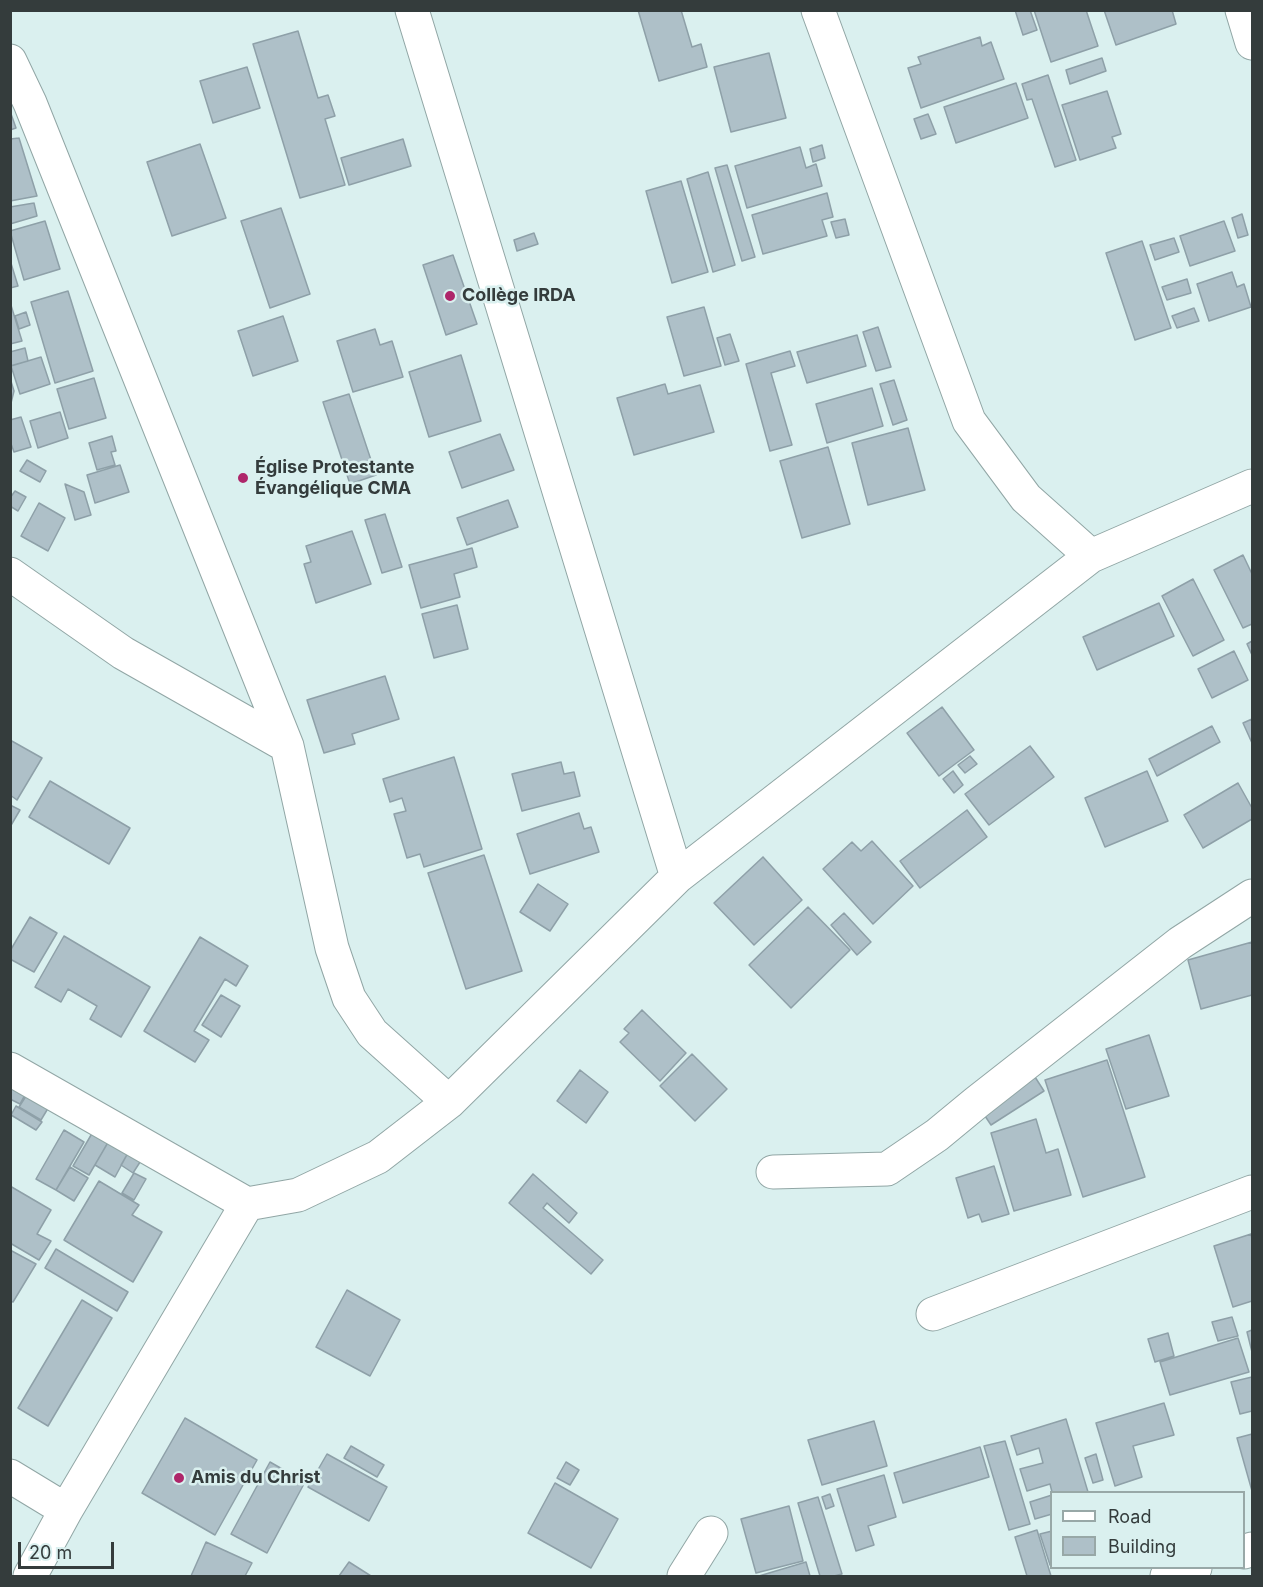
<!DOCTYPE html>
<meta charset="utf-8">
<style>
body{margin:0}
#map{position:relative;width:1263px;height:1587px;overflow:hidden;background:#daf0ef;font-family:Inter,sans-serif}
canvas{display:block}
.frame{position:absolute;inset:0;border:12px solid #343c3c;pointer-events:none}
.legend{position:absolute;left:1050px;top:1491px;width:195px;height:78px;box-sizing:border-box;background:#daf0ef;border:2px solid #98a8a7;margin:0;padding:8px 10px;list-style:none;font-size:18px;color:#343c3c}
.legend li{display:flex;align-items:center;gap:12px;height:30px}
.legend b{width:30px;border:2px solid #98a8a7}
.scale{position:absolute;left:18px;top:1542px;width:96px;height:27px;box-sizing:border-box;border:3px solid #343c3c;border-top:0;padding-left:8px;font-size:18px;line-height:21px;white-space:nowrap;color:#343c3c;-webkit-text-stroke:4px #daf0ef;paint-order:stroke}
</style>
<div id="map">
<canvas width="1263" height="1587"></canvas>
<div class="frame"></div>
<ul class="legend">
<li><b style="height:8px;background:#fff"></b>Road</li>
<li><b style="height:16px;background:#aec0c8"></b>Building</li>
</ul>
<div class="scale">20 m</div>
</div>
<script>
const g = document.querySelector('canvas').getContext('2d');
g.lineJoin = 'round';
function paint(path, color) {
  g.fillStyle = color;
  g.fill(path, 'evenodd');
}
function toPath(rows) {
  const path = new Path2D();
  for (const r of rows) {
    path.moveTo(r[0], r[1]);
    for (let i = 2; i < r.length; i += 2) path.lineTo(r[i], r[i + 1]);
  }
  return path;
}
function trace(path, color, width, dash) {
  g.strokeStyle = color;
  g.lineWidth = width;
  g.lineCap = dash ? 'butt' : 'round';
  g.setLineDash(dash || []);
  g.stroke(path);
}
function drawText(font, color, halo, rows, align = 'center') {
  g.font = font + ' Inter,sans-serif';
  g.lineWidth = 5;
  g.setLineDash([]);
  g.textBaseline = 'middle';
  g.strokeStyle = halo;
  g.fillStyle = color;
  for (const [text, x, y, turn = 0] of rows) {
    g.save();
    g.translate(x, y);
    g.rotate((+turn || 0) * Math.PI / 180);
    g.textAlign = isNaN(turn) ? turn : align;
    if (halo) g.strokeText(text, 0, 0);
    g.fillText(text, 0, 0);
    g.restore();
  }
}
const building = toPath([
 [638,10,681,10,692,47,701,44,707,67,659,81,638,10],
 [1015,10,1030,10,1037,30,1023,35,1015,10],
 [1034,10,1086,10,1098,46,1051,62,1034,10],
 [1104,10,1172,10,1176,24,1116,45,1104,10],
 [298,31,318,98,328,95,335,116,325,119,345,185,300,198,253,44,298,31],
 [980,37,982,46,991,42,1004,79,921,108,908,68,921,64,918,57,980,37],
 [769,53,786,118,731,132,714,67,769,53],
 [1102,58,1106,71,1070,84,1066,70,1102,58],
 [247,67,260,108,213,123,200,81,247,67],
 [1048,75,1076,160,1055,167,1032,99,1027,100,1022,84,1048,75],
 [1016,83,1028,118,956,143,944,107,1016,83],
 [1107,91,1121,134,1112,137,1116,148,1080,160,1062,105,1107,91],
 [10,111,16,128,10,130,10,111],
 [928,114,936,134,921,139,914,119,928,114],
 [19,138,37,196,10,201,10,139,19,138],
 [403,139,411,166,349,185,341,158,403,139],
 [200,144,226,218,172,236,147,162,200,144],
 [822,145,825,158,813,162,810,149,822,145],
 [800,147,806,168,816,164,822,186,747,208,735,166,800,147],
 [727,165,755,257,742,261,715,168,727,165],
 [708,172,735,265,713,272,687,179,708,172],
 [681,181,708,272,672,283,646,191,681,181],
 [827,193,833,217,822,220,827,236,763,254,752,215,827,193],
 [34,203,37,216,10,224,10,207,34,203],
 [281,208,310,294,270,308,241,221,281,208],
 [1242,214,1248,235,1238,238,1232,218,1242,214],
 [845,219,849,235,836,238,831,222,845,219],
 [45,221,60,269,24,280,10,231,45,221],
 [1224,221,1235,251,1190,266,1180,236,1224,221],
 [534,233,538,244,517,251,514,240,534,233],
 [1174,238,1179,252,1155,260,1150,245,1174,238],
 [1142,241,1171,328,1135,340,1106,253,1142,241],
 [453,255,477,324,446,335,423,265,453,255],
 [10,260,18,286,10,288,10,260],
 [1232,272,1237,287,1244,284,1251,307,1209,321,1197,284,1232,272],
 [1187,279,1191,293,1167,300,1162,287,1187,279],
 [68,291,93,371,55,383,31,302,68,291],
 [10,302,22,341,10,344,10,302],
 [704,307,721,366,684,376,667,317,704,307],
 [1194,308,1199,321,1177,328,1172,316,1194,308],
 [26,312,30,325,19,329,15,316,26,312],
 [283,316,298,361,253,376,238,331,283,316],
 [878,327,891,367,876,371,863,332,878,327],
 [375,329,380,345,392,341,403,377,353,392,337,341,375,329],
 [730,334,739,361,725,365,717,338,730,334],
 [857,335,866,366,807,383,797,352,857,335],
 [25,348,28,361,10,366,10,352,25,348],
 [790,351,795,366,771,373,792,445,770,451,746,364,790,351],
 [461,355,481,421,429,437,409,372,461,355],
 [41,357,50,384,20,394,11,366,41,357],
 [10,378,14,391,10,407,10,378],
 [94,378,106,418,69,429,57,389,94,378],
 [894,380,907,420,893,425,880,384,894,380],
 [665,384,668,394,700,385,714,432,634,455,617,398,665,384],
 [872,388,883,426,827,443,816,404,872,388],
 [349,394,376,475,350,484,323,402,349,394],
 [60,412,68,438,38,448,30,421,60,412],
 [21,417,31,447,14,452,10,441,10,420,21,417],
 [908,428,925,490,868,505,852,443,908,428],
 [500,434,514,470,462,488,449,452,500,434],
 [112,436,116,451,111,452,115,465,97,470,89,443,112,436],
 [828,447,850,524,802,538,780,461,828,447],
 [27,460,46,471,40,482,20,471,27,460],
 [120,465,129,492,95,503,87,475,120,465],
 [65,484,84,492,91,515,75,520,65,484],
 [15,491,26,497,18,511,10,506,10,498,15,491],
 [508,500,518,527,467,545,457,518,508,500],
 [39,503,65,518,48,551,21,536,39,503],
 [385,514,402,567,382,573,365,520,385,514],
 [352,531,371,584,316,603,304,564,311,562,306,546,352,531],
 [472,548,477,567,454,574,460,597,421,608,409,565,472,548],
 [1243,555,1252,574,1252,624,1243,628,1214,570,1243,555],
 [1193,579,1224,640,1193,656,1162,596,1193,579],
 [1159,603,1174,636,1097,670,1083,637,1159,603],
 [457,605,468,649,434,658,422,614,457,605],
 [1252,641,1252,655,1247,644,1252,641],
 [1234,651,1248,680,1212,698,1198,669,1234,651],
 [385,676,399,719,352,734,355,744,324,753,307,700,385,676],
 [942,707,974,750,939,776,907,733,942,707],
 [1252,719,1252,743,1243,723,1252,719],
 [1212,726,1220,742,1157,776,1149,759,1212,726],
 [10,740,42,758,17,800,10,795,10,740],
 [1030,746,1054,777,989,825,965,794,1030,746],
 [970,756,977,764,965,773,958,765,970,756],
 [454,757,482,849,424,867,420,854,407,858,394,814,406,811,402,798,390,802,383,779,454,757],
 [561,762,564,774,574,772,580,796,522,811,512,774,561,762],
 [953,771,963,785,954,793,943,779,953,771],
 [1147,771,1168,821,1105,847,1085,798,1147,771],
 [50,781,130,828,109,864,29,817,50,781],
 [1238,783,1252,808,1252,819,1203,848,1184,815,1238,783],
 [10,805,20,810,10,827,10,805],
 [967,810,987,837,920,888,900,861,967,810],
 [579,813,584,829,591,827,599,852,530,874,517,834,579,813],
 [872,841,913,886,873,924,823,869,852,842,861,851,872,841],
 [484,855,522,971,466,989,428,873,484,855],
 [763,857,802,900,754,945,714,903,763,857],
 [538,884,568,904,550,931,520,912,538,884],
 [808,907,850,950,791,1008,749,965,808,907],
 [844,913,871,942,857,955,831,925,844,913],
 [30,917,57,933,34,972,10,959,10,951,30,917],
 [64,936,150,987,121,1037,90,1019,97,1006,68,989,61,1002,35,987,64,936],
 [200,937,248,966,236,986,225,979,194,1031,209,1040,195,1062,144,1031,200,937],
 [1252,942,1252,995,1201,1009,1188,960,1252,942],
 [221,995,240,1006,221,1037,202,1025,221,995],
 [642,1010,686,1053,660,1081,620,1042,629,1033,624,1029,642,1010],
 [1149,1035,1169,1096,1126,1109,1106,1049,1149,1035],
 [692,1054,727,1089,695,1121,660,1086,692,1054],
 [1107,1060,1145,1177,1083,1197,1045,1080,1107,1060],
 [580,1070,608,1092,586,1123,557,1101,580,1070],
 [1035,1077,1044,1091,991,1125,981,1110,1035,1077],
 [10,1078,28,1089,20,1104,10,1099,10,1078],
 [28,1093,50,1105,41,1120,19,1107,28,1093],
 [16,1106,42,1122,36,1130,11,1115,16,1106],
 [1036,1119,1046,1153,1058,1149,1071,1195,1014,1211,991,1133,1036,1119],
 [64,1130,84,1142,56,1190,36,1179,64,1130],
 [94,1130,110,1139,89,1175,73,1166,94,1130],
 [110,1139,129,1151,115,1177,95,1165,110,1139],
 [129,1151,142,1159,133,1173,121,1165,129,1151],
 [994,1166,1009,1214,982,1222,979,1214,968,1218,956,1178,994,1166],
 [70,1167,88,1178,74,1201,56,1190,70,1167],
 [134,1173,146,1179,134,1200,122,1193,134,1173],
 [533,1174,577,1213,569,1223,547,1203,543,1208,603,1260,591,1274,509,1203,533,1174],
 [99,1181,139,1205,132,1215,162,1232,133,1282,64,1240,99,1181],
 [10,1186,51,1210,37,1234,51,1241,39,1260,10,1243,10,1186],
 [1251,1234,1252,1239,1252,1301,1233,1307,1214,1246,1251,1234],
 [56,1249,128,1292,117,1311,45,1268,56,1249],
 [10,1250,36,1264,13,1302,10,1301,10,1250],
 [347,1290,400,1320,370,1376,316,1347,347,1290],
 [82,1300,112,1318,48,1426,18,1408,82,1300],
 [1232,1317,1238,1336,1218,1341,1212,1322,1232,1317],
 [1252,1330,1252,1352,1247,1332,1252,1330],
 [1168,1333,1174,1356,1155,1362,1148,1339,1168,1333],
 [1238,1338,1249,1372,1170,1395,1160,1362,1238,1338],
 [1252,1377,1252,1411,1240,1414,1231,1382,1252,1377],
 [1164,1403,1174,1435,1133,1446,1142,1477,1115,1486,1096,1423,1164,1403],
 [185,1418,257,1460,215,1535,142,1493,185,1418],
 [1066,1419,1088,1492,1052,1492,1050,1484,1027,1491,1020,1469,1043,1463,1039,1448,1017,1455,1011,1436,1066,1419],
 [874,1421,887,1466,822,1485,808,1440,874,1421],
 [1252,1434,1252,1491,1237,1438,1252,1434],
 [1005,1441,1030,1524,1009,1530,984,1446,1005,1441],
 [351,1446,384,1465,377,1477,344,1458,351,1446],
 [980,1447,989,1477,903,1503,894,1473,980,1447],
 [327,1454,387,1487,369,1521,308,1487,327,1454],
 [1096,1454,1103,1480,1093,1483,1085,1458,1096,1454],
 [270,1462,305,1482,267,1553,231,1534,270,1462],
 [566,1462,579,1470,570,1485,557,1478,566,1462],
 [884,1475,896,1517,868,1526,874,1545,856,1551,837,1489,884,1475],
 [555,1483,618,1519,591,1568,528,1533,555,1483],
 [830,1494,834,1506,826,1509,822,1497,830,1494],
 [1052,1495,1052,1514,1035,1519,1030,1502,1052,1495],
 [818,1497,842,1574,834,1576,820,1576,798,1503,818,1497],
 [789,1506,803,1561,756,1573,741,1519,789,1506],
 [1037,1530,1051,1576,1027,1576,1015,1537,1037,1530],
 [1052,1531,1052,1565,1050,1565,1040,1534,1052,1531],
 [206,1542,252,1563,245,1576,191,1576,206,1542],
 [349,1562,371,1576,339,1576,349,1562],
 [806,1562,810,1576,759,1576,806,1562]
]);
paint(building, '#aec0c8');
trace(building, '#8ea0a8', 1.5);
const minor = toPath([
 [412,10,677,877],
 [818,10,969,421,1026,498,1091,556],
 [1242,10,1252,43],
 [10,61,30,103,287,746,332,948,349,998,372,1033,449,1102],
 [10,574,123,653,287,746],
 [10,1069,247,1204,298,1195,378,1157,449,1102,677,877,1091,556,1252,486],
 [773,1172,887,1169,937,1135,977,1102,1180,943,1252,896],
 [933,1314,1252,1192],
 [10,1476,66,1510],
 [1244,1552,1252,1549],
 [30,1576,66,1510,247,1204],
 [684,1576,711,1533],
 [1167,1576,1195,1568]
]);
trace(minor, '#91a6a5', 35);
trace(minor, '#fff', 33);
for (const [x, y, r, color] of [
 [450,296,6,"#ae266a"],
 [243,478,6,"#ae266a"],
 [179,1478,6,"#ae266a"]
]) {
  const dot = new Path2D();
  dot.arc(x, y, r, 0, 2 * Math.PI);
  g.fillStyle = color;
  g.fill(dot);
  trace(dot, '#daf0ef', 2);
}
drawText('bold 18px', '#343c3c', '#daf0ef', [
 ["Collège IRDA",462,296],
 ["Église Protestante",255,468],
 ["Évangélique CMA",255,489],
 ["Amis du Christ",191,1478]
], 'left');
</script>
